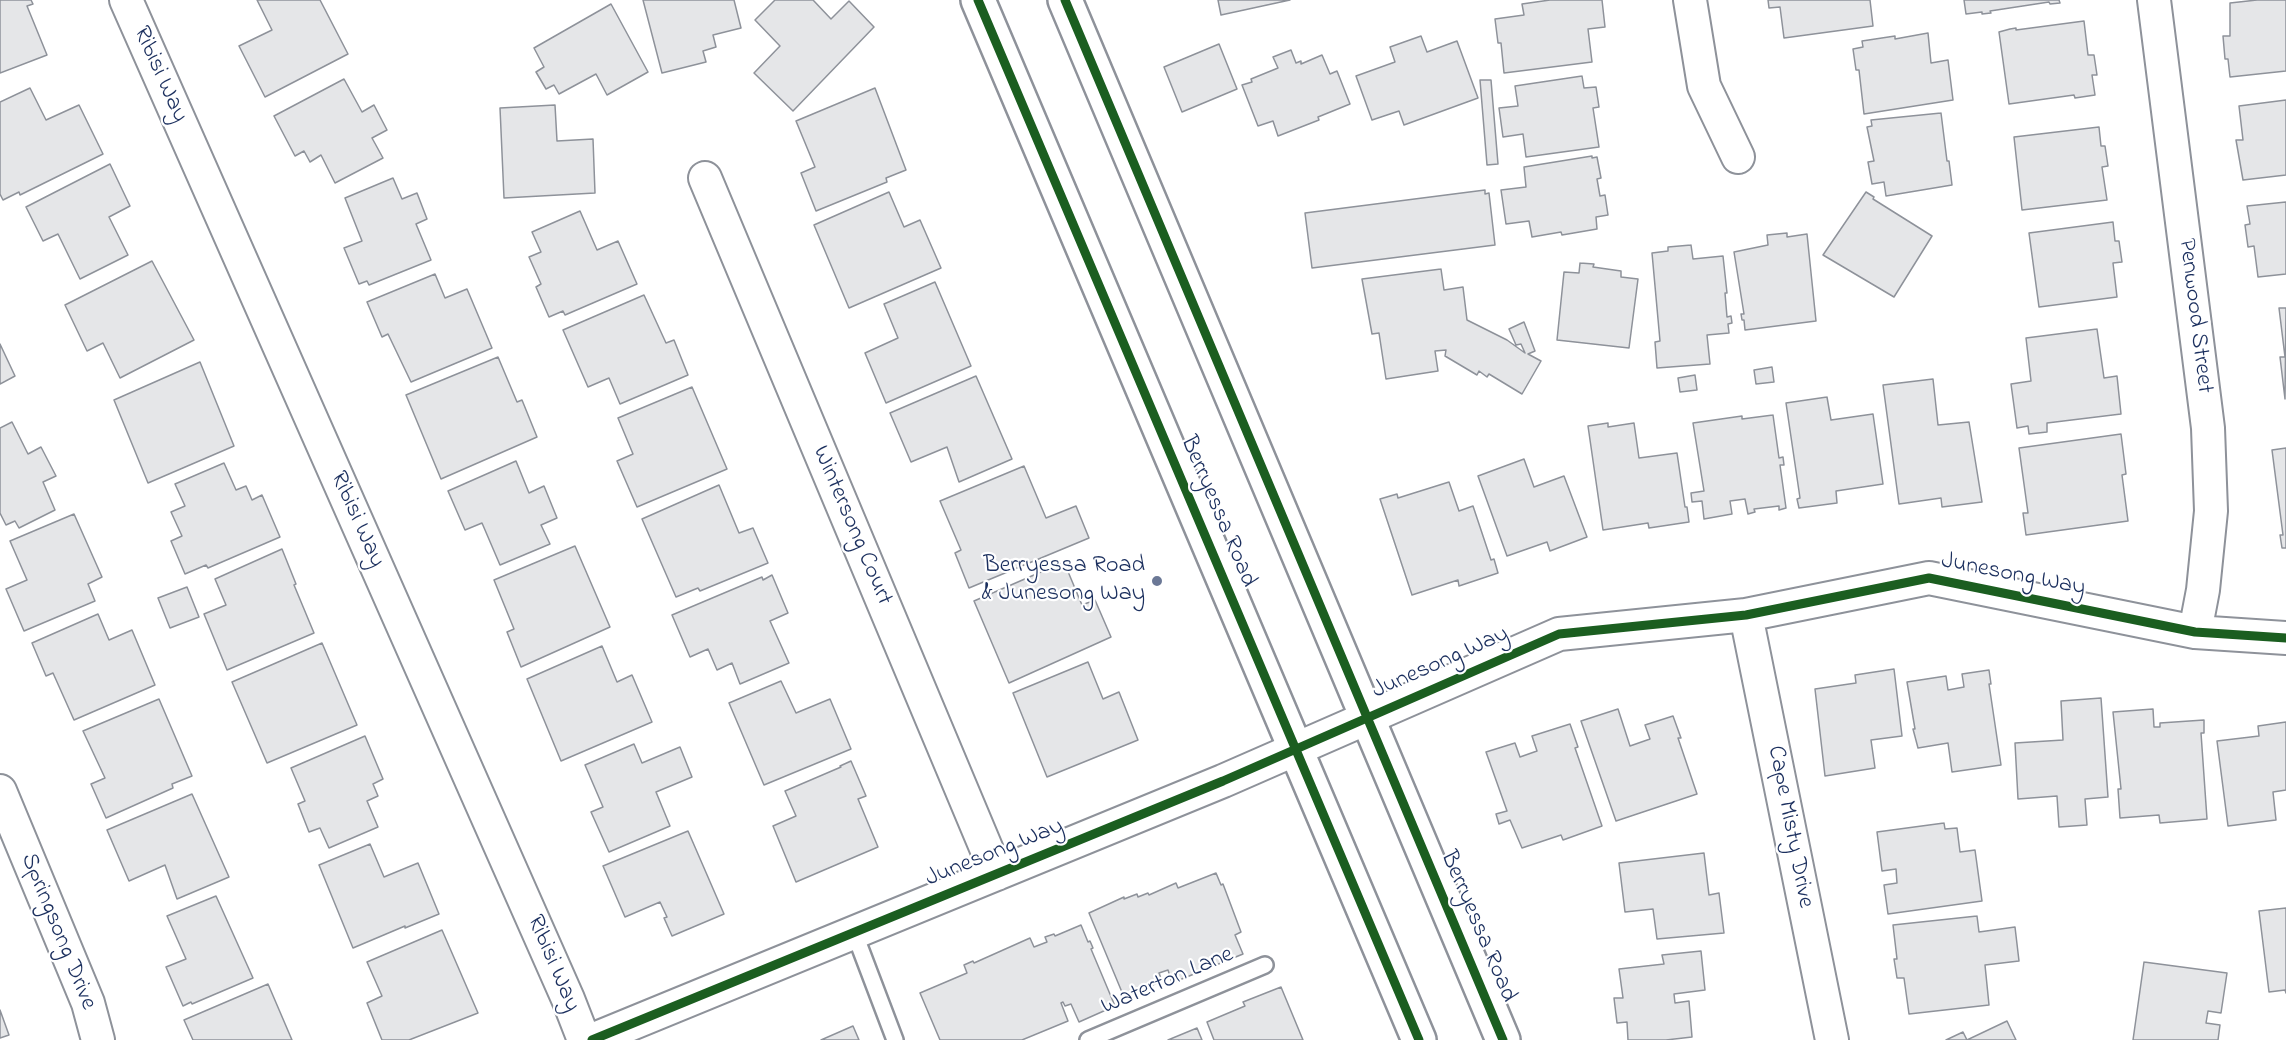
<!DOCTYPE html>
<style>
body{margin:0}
canvas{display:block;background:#fff}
</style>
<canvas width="2286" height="1040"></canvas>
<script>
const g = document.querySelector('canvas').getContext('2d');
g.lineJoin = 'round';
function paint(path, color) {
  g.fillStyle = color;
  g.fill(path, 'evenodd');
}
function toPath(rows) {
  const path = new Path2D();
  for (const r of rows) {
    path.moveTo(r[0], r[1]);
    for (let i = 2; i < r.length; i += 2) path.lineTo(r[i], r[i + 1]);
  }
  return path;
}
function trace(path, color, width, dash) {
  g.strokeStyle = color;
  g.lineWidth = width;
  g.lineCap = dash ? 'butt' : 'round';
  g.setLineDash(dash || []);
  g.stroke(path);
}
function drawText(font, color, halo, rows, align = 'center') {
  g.font = font + ' "Indie Flower",sans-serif';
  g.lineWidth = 4.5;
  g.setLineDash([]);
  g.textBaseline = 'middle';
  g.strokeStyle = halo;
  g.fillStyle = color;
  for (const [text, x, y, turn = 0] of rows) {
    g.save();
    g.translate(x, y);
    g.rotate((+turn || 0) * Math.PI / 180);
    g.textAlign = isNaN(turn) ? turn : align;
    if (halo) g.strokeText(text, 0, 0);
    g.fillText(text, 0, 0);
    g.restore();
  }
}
const building = toPath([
 [0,0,31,0,33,4,27,6,47,55,0,73,0,0],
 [257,0,320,0,348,54,265,97,239,46,272,30,257,0],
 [643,0,734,0,741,28,713,35,716,47,703,51,706,62,662,73,643,0],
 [775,0,813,0,831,19,849,1,874,27,793,111,754,73,780,46,755,20,775,0],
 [1218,0,1290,0,1221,15,1218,0],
 [1550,0,1602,0,1605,27,1588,29,1592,62,1504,73,1501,43,1498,43,1495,19,1524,15,1522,4,1550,0],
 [1768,0,1870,0,1873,26,1784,38,1780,7,1769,8,1768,0],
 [1964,0,2059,0,2060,3,2050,4,2049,2,1990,11,1991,13,1982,14,1982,12,1966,14,1964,0],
 [2257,0,2286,0,2286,71,2230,77,2228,59,2225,59,2223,36,2230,36,2230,3,2257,0],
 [611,4,648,72,607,95,596,74,559,94,554,85,546,89,536,72,544,67,534,48,611,4],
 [2084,21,2088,55,2094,55,2097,75,2092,75,2095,95,2075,98,2074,95,2009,104,1999,32,2010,29,2016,28,2016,30,2084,21],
 [1928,33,1931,63,1948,60,1953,100,1864,114,1859,70,1856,70,1853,49,1863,47,1862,41,1895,36,1895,39,1928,33],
 [1421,36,1427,52,1457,41,1478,98,1404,125,1399,111,1372,120,1356,76,1395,62,1390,47,1421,36],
 [1219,44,1237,89,1182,112,1164,67,1219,44],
 [1291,50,1296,63,1301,61,1301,64,1322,55,1330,74,1337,71,1350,104,1318,117,1319,120,1278,136,1273,121,1258,126,1242,85,1252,82,1251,79,1278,68,1273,57,1291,50],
 [1582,76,1584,88,1596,87,1599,107,1593,108,1599,147,1526,157,1523,134,1503,137,1499,108,1518,106,1515,86,1582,76],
 [344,79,362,112,374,105,387,130,372,138,383,158,335,183,321,155,310,162,304,151,295,156,274,116,344,79],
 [1480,80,1491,80,1498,164,1487,165,1480,80],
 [30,88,46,120,79,105,103,154,20,195,19,192,3,200,0,194,0,102,30,88],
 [875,88,906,170,886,178,887,182,816,211,801,173,815,167,796,121,875,88],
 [2286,100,2286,175,2243,180,2236,140,2243,140,2239,106,2286,100],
 [555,105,557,141,593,139,595,193,504,198,500,108,555,105],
 [1941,113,1947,161,1949,161,1952,185,1886,196,1884,182,1872,184,1868,162,1874,161,1867,127,1872,126,1871,120,1941,113],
 [2099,127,2101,146,2105,146,2108,166,2102,167,2107,200,2022,210,2014,137,2099,127],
 [1592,156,1592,158,1597,157,1601,178,1597,179,1600,196,1605,195,1608,215,1596,217,1597,229,1562,235,1561,232,1532,237,1529,221,1506,224,1501,190,1526,187,1524,167,1592,156],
 [110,164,130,206,109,217,128,255,80,279,58,234,43,241,26,207,110,164],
 [393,178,402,199,417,193,427,219,416,224,431,260,369,285,367,281,359,284,344,248,362,241,345,198,393,178],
 [1485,190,1485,194,1489,193,1495,245,1312,268,1305,213,1485,190],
 [889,192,904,227,920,220,941,268,849,308,814,225,889,192],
 [1866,192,1874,197,1873,199,1932,236,1894,297,1823,255,1866,192],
 [2286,202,2286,274,2258,277,2254,246,2248,247,2245,225,2250,224,2247,206,2286,202],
 [580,211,597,250,618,241,637,284,565,315,563,311,549,317,536,287,541,284,529,257,541,252,532,232,580,211],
 [2113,222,2115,241,2119,241,2122,262,2113,263,2117,297,2039,307,2029,233,2113,222],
 [1787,233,1787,237,1807,234,1816,321,1745,330,1744,320,1742,320,1741,314,1744,314,1734,252,1768,245,1767,235,1787,233],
 [1691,245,1693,259,1723,256,1727,293,1725,293,1727,317,1731,316,1732,323,1728,324,1729,333,1707,335,1710,364,1657,368,1655,342,1660,341,1652,253,1668,251,1668,247,1691,245],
 [152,261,194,340,120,378,103,343,87,351,65,305,152,261],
 [1580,263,1594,264,1593,267,1621,271,1621,277,1638,279,1629,348,1557,340,1564,272,1579,273,1580,263],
 [1441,269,1444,290,1463,287,1467,320,1507,340,1525,353,1521,344,1516,345,1509,329,1524,322,1535,351,1528,354,1541,361,1522,394,1489,374,1487,377,1479,371,1477,375,1445,356,1446,350,1435,351,1438,371,1386,379,1379,333,1372,334,1362,279,1441,269],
 [435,274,445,298,467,289,492,348,411,382,388,334,382,337,367,302,435,274],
 [935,282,971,366,886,403,865,353,898,338,884,304,935,282],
 [644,295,666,343,674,340,688,375,620,404,609,378,588,387,563,330,644,295],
 [2279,308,2286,308,2285,399,2280,357,2285,357,2279,308],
 [2097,329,2104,378,2117,376,2121,414,2047,423,2047,432,2029,434,2028,426,2017,428,2011,384,2031,381,2026,338,2097,329],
 [0,344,15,376,0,384,0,344],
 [498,357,517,402,522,400,537,437,441,479,406,395,498,357],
 [200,362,234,446,148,483,114,400,200,362],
 [1772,367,1774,382,1756,384,1754,370,1772,367],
 [1695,375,1697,390,1680,392,1678,378,1695,375],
 [976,376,1012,459,959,482,947,447,911,462,890,413,976,376],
 [1933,379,1938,425,1969,422,1982,502,1942,507,1941,498,1899,504,1883,385,1933,379],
 [692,387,727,469,637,507,617,461,633,454,618,418,692,387],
 [1827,397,1831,420,1873,414,1883,484,1836,491,1837,503,1799,508,1797,499,1800,498,1786,403,1827,397],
 [1773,415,1779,458,1783,457,1784,465,1780,465,1786,508,1779,510,1779,506,1754,509,1755,512,1748,514,1745,499,1730,501,1732,514,1704,519,1702,501,1692,502,1691,493,1704,491,1693,423,1742,416,1742,419,1773,415],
 [12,422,28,454,41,447,56,476,43,482,55,510,19,528,15,521,6,525,0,513,0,428,12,422],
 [1608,423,1608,427,1634,423,1639,458,1677,453,1685,507,1687,507,1689,522,1649,528,1648,523,1603,530,1588,426,1608,423],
 [2121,434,2126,474,2122,475,2128,521,2026,535,2023,513,2028,513,2019,448,2121,434],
 [2286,448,2286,548,2282,548,2280,535,2283,535,2272,450,2286,448],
 [1524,459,1534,487,1564,476,1587,537,1550,551,1547,542,1507,556,1478,476,1524,459],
 [516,461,529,493,544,486,557,518,541,525,550,544,500,565,482,523,465,530,448,491,516,461],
 [224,463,236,490,246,486,252,500,262,495,280,537,208,568,206,565,185,574,171,541,182,536,171,512,185,506,175,484,224,463],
 [1024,466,1046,518,1076,506,1089,538,969,588,955,553,961,550,940,501,1024,466],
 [1449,482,1459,511,1473,506,1491,560,1494,559,1498,573,1459,586,1458,580,1412,595,1380,499,1397,494,1398,498,1449,482],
 [719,485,739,533,753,528,768,563,700,591,698,588,676,597,642,519,719,485],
 [74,514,102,577,88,584,95,601,24,631,6,589,27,580,10,541,74,514],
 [575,546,610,627,521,667,507,632,514,629,494,580,575,546],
 [282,549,296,584,294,585,314,633,227,670,204,614,226,605,215,579,282,549],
 [1064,562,1082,605,1095,600,1111,637,1009,683,974,601,1064,562],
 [772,575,788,613,770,621,789,663,740,684,732,663,717,670,708,649,690,657,672,615,762,577,763,580,772,575],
 [187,587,199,617,170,628,158,598,187,587],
 [98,614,109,640,132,630,155,685,74,720,53,673,46,676,32,643,98,614],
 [322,643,357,725,267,763,232,682,322,643],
 [602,646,617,682,632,675,652,722,561,761,527,679,602,646],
 [1088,662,1103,699,1119,692,1138,740,1047,777,1013,693,1088,662],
 [1894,669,1902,736,1871,740,1875,768,1825,776,1815,689,1856,683,1855,675,1894,669],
 [1989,670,1991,684,1989,684,2001,765,1952,772,1948,743,1918,748,1913,729,1915,729,1907,682,1946,676,1948,690,1964,687,1962,674,1989,670],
 [781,681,796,713,830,699,851,749,764,785,729,703,781,681],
 [2101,698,2108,797,2085,799,2087,825,2059,827,2057,796,2018,799,2015,743,2063,740,2061,701,2101,698],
 [159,699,192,776,172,784,173,788,106,818,91,784,105,778,83,731,159,699],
 [1618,709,1630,746,1650,739,1645,725,1673,716,1681,738,1678,738,1697,794,1616,821,1581,721,1618,709],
 [2153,709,2154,727,2160,727,2160,723,2204,720,2204,733,2201,733,2207,819,2160,823,2159,815,2120,818,2118,789,2121,789,2113,712,2153,709],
 [2286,722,2286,790,2273,792,2276,820,2228,826,2217,741,2259,736,2258,726,2286,722],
 [1570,724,1578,747,1575,748,1602,826,1563,840,1561,835,1522,848,1510,820,1499,824,1496,814,1507,811,1486,752,1515,743,1520,757,1537,751,1532,736,1570,724],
 [365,736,383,779,373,784,378,796,367,801,378,827,329,848,320,828,309,832,298,804,305,801,291,768,365,736],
 [634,744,642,763,680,747,692,777,656,792,670,826,609,852,591,812,603,807,585,765,634,744],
 [851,761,866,796,858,799,878,847,796,882,773,826,796,816,785,791,841,767,840,766,851,761],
 [192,794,229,877,177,899,165,865,129,881,107,830,192,794],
 [1944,823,1945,829,1957,828,1960,852,1975,850,1982,901,1888,914,1884,885,1897,883,1896,869,1882,871,1877,832,1944,823],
 [688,831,724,914,672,936,664,918,667,917,660,902,625,917,603,866,688,831],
 [370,844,384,877,418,863,439,914,405,928,405,926,353,948,319,865,370,844],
 [1704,853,1709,895,1719,893,1724,933,1657,939,1653,909,1625,912,1619,863,1704,853],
 [1216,873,1221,885,1223,884,1241,932,1235,935,1243,954,1172,983,1168,970,1159,973,1162,981,1124,997,1089,913,1124,897,1124,899,1137,894,1138,897,1148,893,1149,895,1176,883,1178,888,1216,873],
 [216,896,253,978,192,1004,191,1002,183,1006,166,967,186,959,167,916,216,896],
 [2286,908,2286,993,2285,990,2269,992,2259,911,2286,908],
 [1977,916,1979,932,2015,927,2019,961,1985,965,1989,1005,1909,1014,1904,978,1897,978,1894,959,1897,959,1893,925,1977,916],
 [1081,925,1088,942,1090,941,1093,948,1091,949,1115,1006,1079,1022,1071,1004,1065,1006,1063,1002,1061,1003,1068,1021,1022,1040,940,1040,920,993,967,973,964,965,973,961,974,963,1030,938,1034,947,1047,942,1045,937,1054,934,1055,936,1081,925],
 [442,930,478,1013,409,1040,382,1040,367,1003,382,996,367,962,442,930],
 [1701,951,1705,990,1674,994,1675,1003,1689,1001,1692,1037,1666,1040,1628,1040,1627,1022,1617,1023,1614,998,1623,998,1619,969,1664,964,1662,955,1701,951],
 [2144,962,2227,973,2221,1013,2208,1011,2206,1023,2220,1025,2218,1040,2133,1040,2144,962],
 [268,984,292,1040,193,1040,184,1020,268,984],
 [1281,987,1303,1040,1214,1040,1207,1022,1245,1006,1243,1002,1281,987],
 [0,1010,9,1035,0,1038,0,1010],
 [2007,1021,2016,1040,1946,1040,1963,1032,1967,1040,2007,1021],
 [853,1026,859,1040,821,1040,853,1026],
 [1197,1028,1202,1040,1168,1040,1197,1028]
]);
paint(building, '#e5e6e8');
trace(building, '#8e929a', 1.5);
const lane = toPath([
 [854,932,895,1040],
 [1088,1040,1265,965]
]);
const street = toPath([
 [126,0,568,999,584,1040],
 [1690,0,1704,86,1738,157],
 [2154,0,2208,428,2211,511,2203,590,2195,632],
 [705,178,997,874],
 [1746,615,1832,1040],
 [0,791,88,1003,98,1040],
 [592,1040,1223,781,1559,634,1746,615,1929,578,2195,632,2286,638]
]);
const primary = toPath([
 [978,0,1419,1040],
 [1065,0,1503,1040]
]);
trace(lane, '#8e929a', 20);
trace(street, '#8e929a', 36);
trace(primary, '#8e929a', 38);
trace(lane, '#fff', 15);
trace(street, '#fff', 32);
trace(primary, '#fff', 33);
trace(toPath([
 [978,0,1419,1040],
 [1065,0,1503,1040],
 [592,1040,1223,781,1559,634,1746,615,1929,578,2195,632,2286,638]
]), '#1b5e20', 9);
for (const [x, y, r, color] of [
 [1157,581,6,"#6b7896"]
]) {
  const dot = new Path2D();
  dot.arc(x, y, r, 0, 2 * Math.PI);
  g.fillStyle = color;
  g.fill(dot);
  trace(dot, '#fff', 2);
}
drawText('24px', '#1b2f5e', '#fff', [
 ["Ribisi Way",159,75,66],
 ["Penwood Street",2194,316,83],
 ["Berryessa Road",1217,512,67],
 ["Ribisi Way",356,520,66],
 ["Wintersong Court",851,526,67],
 ["Junesong Way",2013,576,11],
 ["Junesong Way",1441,664,-24],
 ["Cape Misty Drive",1789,827,79],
 ["Junesong Way",995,854,-22],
 ["Berryessa Road",1477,927,67],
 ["Springsong Drive",57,932,68],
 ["Ribisi Way",552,964,67],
 ["Waterton Lane",1168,982,-23]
]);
drawText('24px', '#1b2f5e', '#fff', [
 ["Berryessa Road",1145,567],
 ["& Junesong Way",1145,595]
], 'right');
</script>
